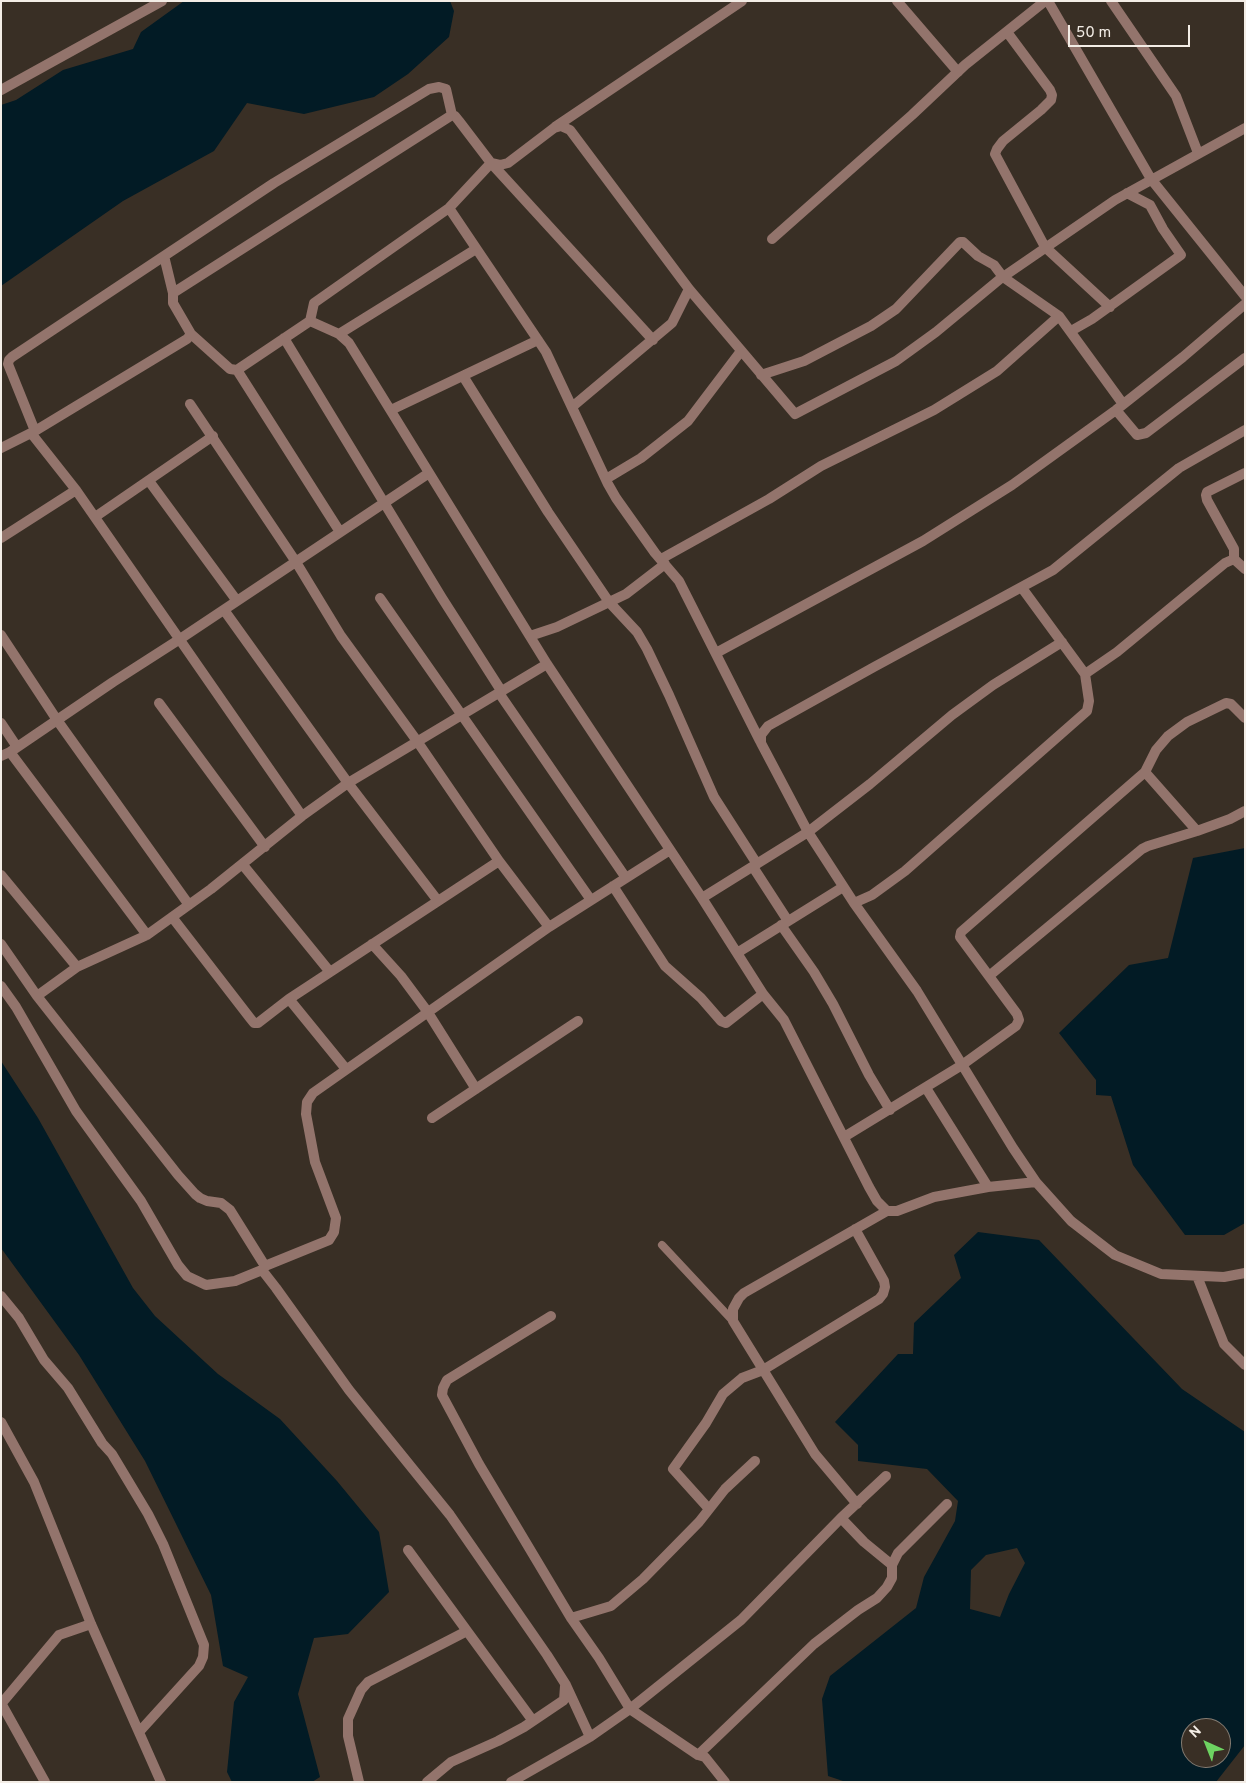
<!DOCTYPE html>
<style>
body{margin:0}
#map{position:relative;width:1246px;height:1783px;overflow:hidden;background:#392f25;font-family:Overpass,sans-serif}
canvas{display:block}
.frame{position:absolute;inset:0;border:2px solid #f3ede6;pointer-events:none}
.north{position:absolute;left:1181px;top:1718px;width:50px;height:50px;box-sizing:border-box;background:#392f25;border:1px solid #837b72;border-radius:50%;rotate:316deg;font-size:14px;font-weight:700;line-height:20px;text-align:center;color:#f3ede6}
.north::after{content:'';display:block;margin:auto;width:18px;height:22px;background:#6dd361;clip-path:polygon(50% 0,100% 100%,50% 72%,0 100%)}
.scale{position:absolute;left:1068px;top:25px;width:122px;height:22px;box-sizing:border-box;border:2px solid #f3ede6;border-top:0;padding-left:6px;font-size:15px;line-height:18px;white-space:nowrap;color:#f3ede6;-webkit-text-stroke:4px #392f25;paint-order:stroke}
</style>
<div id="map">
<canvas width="1246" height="1783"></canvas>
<div class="frame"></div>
<div class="north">N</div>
<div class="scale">50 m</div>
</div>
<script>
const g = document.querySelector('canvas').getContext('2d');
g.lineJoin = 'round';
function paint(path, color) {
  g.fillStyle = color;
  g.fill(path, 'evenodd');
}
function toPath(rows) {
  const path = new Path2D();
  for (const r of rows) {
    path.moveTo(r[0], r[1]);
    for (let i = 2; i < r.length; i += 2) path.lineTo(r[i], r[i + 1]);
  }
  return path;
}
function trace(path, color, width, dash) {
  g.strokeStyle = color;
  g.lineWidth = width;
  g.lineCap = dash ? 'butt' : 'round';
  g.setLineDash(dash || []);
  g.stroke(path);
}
paint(toPath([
 [184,1,450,1,454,11,449,37,408,74,374,97,304,114,247,103,214,151,123,201,1,286,1,105,16,100,63,70,133,49,141,32],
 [1245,848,1245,1223,1224,1235,1185,1235,1133,1165,1111,1096,1096,1095,1096,1080,1059,1033,1129,965,1168,958,1193,858],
 [1,1061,38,1118,133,1288,155,1316,218,1374,280,1419,337,1481,379,1532,389,1592,348,1634,314,1638,298,1694,320,1777,312,1782,232,1782,227,1772,234,1702,248,1677,223,1666,211,1595,145,1461,79,1355,1,1248],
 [978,1232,1039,1240,1182,1389,1245,1432,1245,1745,1216,1782,846,1782,828,1776,822,1699,830,1676,916,1608,924,1577,955,1521,958,1501,927,1469,858,1461,858,1445,835,1422,898,1354,913,1354,914,1323,961,1278,954,1255],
 [1017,1548,1025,1563,1009,1594,1000,1617,970,1609,971,1570,986,1555],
 [1191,1728,1221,1728,1221,1758,1191,1758]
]), '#021b25');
trace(toPath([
 [662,1245,733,1321]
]), '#93746c', 8);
trace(toPath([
 [897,1,958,72],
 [1048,1,1151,179,1245,296],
 [1111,1,1176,96,1198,153],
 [1007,32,1050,90,1052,95,1051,100,1041,110,1003,141,997,149,995,154,1045,247,1110,307],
 [1,90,162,1],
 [555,127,742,1],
 [449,208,546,352,608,484,616,498,655,553,679,581,760,741],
 [772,239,912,115,965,65,1045,1],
 [164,256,173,293],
 [1059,316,1123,404],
 [310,321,339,334,349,343,547,664,702,898,808,832,761,743,761,735,768,726,874,667,1053,570,1179,468,1245,430],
 [1071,331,1092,319,1181,255,1163,229,1150,205,1127,193],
 [191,334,230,369,237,370,310,321,314,303,449,208,491,163,653,340],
 [339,334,476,249],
 [284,338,442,598,502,692],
 [237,370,340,532],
 [463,376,548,512,609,602,637,632,647,649,669,695,714,797,757,864],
 [190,404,296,562,341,636,417,741,499,861,549,927],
 [572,407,672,323,689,289],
 [391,410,538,340],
 [1116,410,1137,435,1146,433,1245,358],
 [35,431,8,364,9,360,12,357,274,183,429,89,439,87,446,89,452,115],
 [31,433,76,490,302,816],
 [1,448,35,431,187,339,191,334,173,303,173,293,452,115,455,116,459,121,491,163,500,165,508,163,554,128,561,126,570,130,689,289,795,414,896,361,936,332,1000,279,1115,200,1245,128],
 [606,479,641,458,688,421,741,351],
 [149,481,237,601],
 [95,517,213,436],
 [1,538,76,490],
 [661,559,769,499,821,466,934,410,997,371,1059,316,1003,277,994,265,978,256,963,242,960,242,896,309,871,326,804,361,761,375],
 [1234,559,1234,549,1207,500,1206,495,1207,492,1245,473],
 [1022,588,1085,674],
 [380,598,591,900],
 [224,610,348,783,438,901],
 [1,635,57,720,189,905],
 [530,636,557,627,626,594,665,564],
 [1062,642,993,685,952,715,870,784,808,832,854,903,917,991,1013,1148,1036,1182,1071,1221,1115,1255,1161,1274,1224,1277,1245,1273],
 [716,653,923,541,1012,485,1116,410,1183,357,1245,304],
 [499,693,626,878],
 [159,703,265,847],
 [1,723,17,747],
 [10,752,147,935],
 [1,756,10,752,113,682,180,639,429,473],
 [1145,772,1197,831],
 [243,865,330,972],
 [753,867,788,921],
 [1,875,77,967],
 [613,886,665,966,701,998,721,1021,726,1023,763,994],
 [702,898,763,994,784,1020,869,1187,877,1201,887,1211,897,1211,934,1197,988,1187,1036,1182],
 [854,903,872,895,905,871,1087,711,1089,701,1085,674,1117,652,1225,563,1234,559,1245,569],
 [172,917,250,1018,254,1023,258,1023,289,999,499,861],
 [781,925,814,972,833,1004,869,1075,890,1110],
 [1,944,37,996,178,1175,195,1194,200,1198,207,1201,221,1203,230,1210,265,1266,262,1270,276,1288,349,1390,450,1515,547,1655,566,1685,590,1737],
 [372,944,401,976,427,1011,476,1089],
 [737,953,843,887],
 [989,976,1142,849,1148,846,1197,831,1230,819,1245,811],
 [1,986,16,1007,76,1111,141,1201,178,1265,187,1276,206,1285,235,1281,262,1270],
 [37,996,77,967,147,935,211,889,302,816,348,783,547,664],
 [289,999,346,1069],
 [926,1088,988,1187],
 [432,1118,578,1021],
 [844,1137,962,1065,1016,1026,1019,1020,1017,1014,960,937,961,932,1145,772,1156,750,1168,736,1187,722,1226,703,1231,704,1245,718],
 [265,1266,329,1240,334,1232,336,1218,315,1162,306,1114,307,1102,313,1093,549,927,670,850],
 [1197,1276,1224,1344,1245,1365],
 [1,1296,19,1318,44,1360,68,1388,102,1443,112,1454,148,1514,163,1544,204,1645,203,1657,199,1666,140,1731],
 [551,1316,447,1380,443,1388,442,1395,479,1464,571,1618,599,1658,630,1709,741,1620,841,1518,886,1476],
 [1,1422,34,1482,91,1624,161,1782],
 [857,1504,815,1454,733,1321,733,1309,739,1298,744,1293,887,1211],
 [709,1509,673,1469,706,1423,723,1394,742,1378,763,1370,879,1299,883,1294,885,1287,884,1281,855,1229],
 [841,1518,864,1542,892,1565],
 [408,1550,467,1631],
 [571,1618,611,1606,643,1579,699,1522,725,1489,755,1461],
 [1,1703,45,1782],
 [1,1704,59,1635,91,1624],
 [698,1755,814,1644,858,1610,877,1598,887,1587,892,1578,892,1565,898,1553,947,1504],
 [359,1782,348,1736,348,1719,361,1690,368,1682,467,1631,533,1721],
 [427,1782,451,1762,498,1741,524,1727,564,1700,565,1686],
 [511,1782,590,1737,630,1709,698,1755,705,1757,725,1782]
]), '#93746c', 10);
</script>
